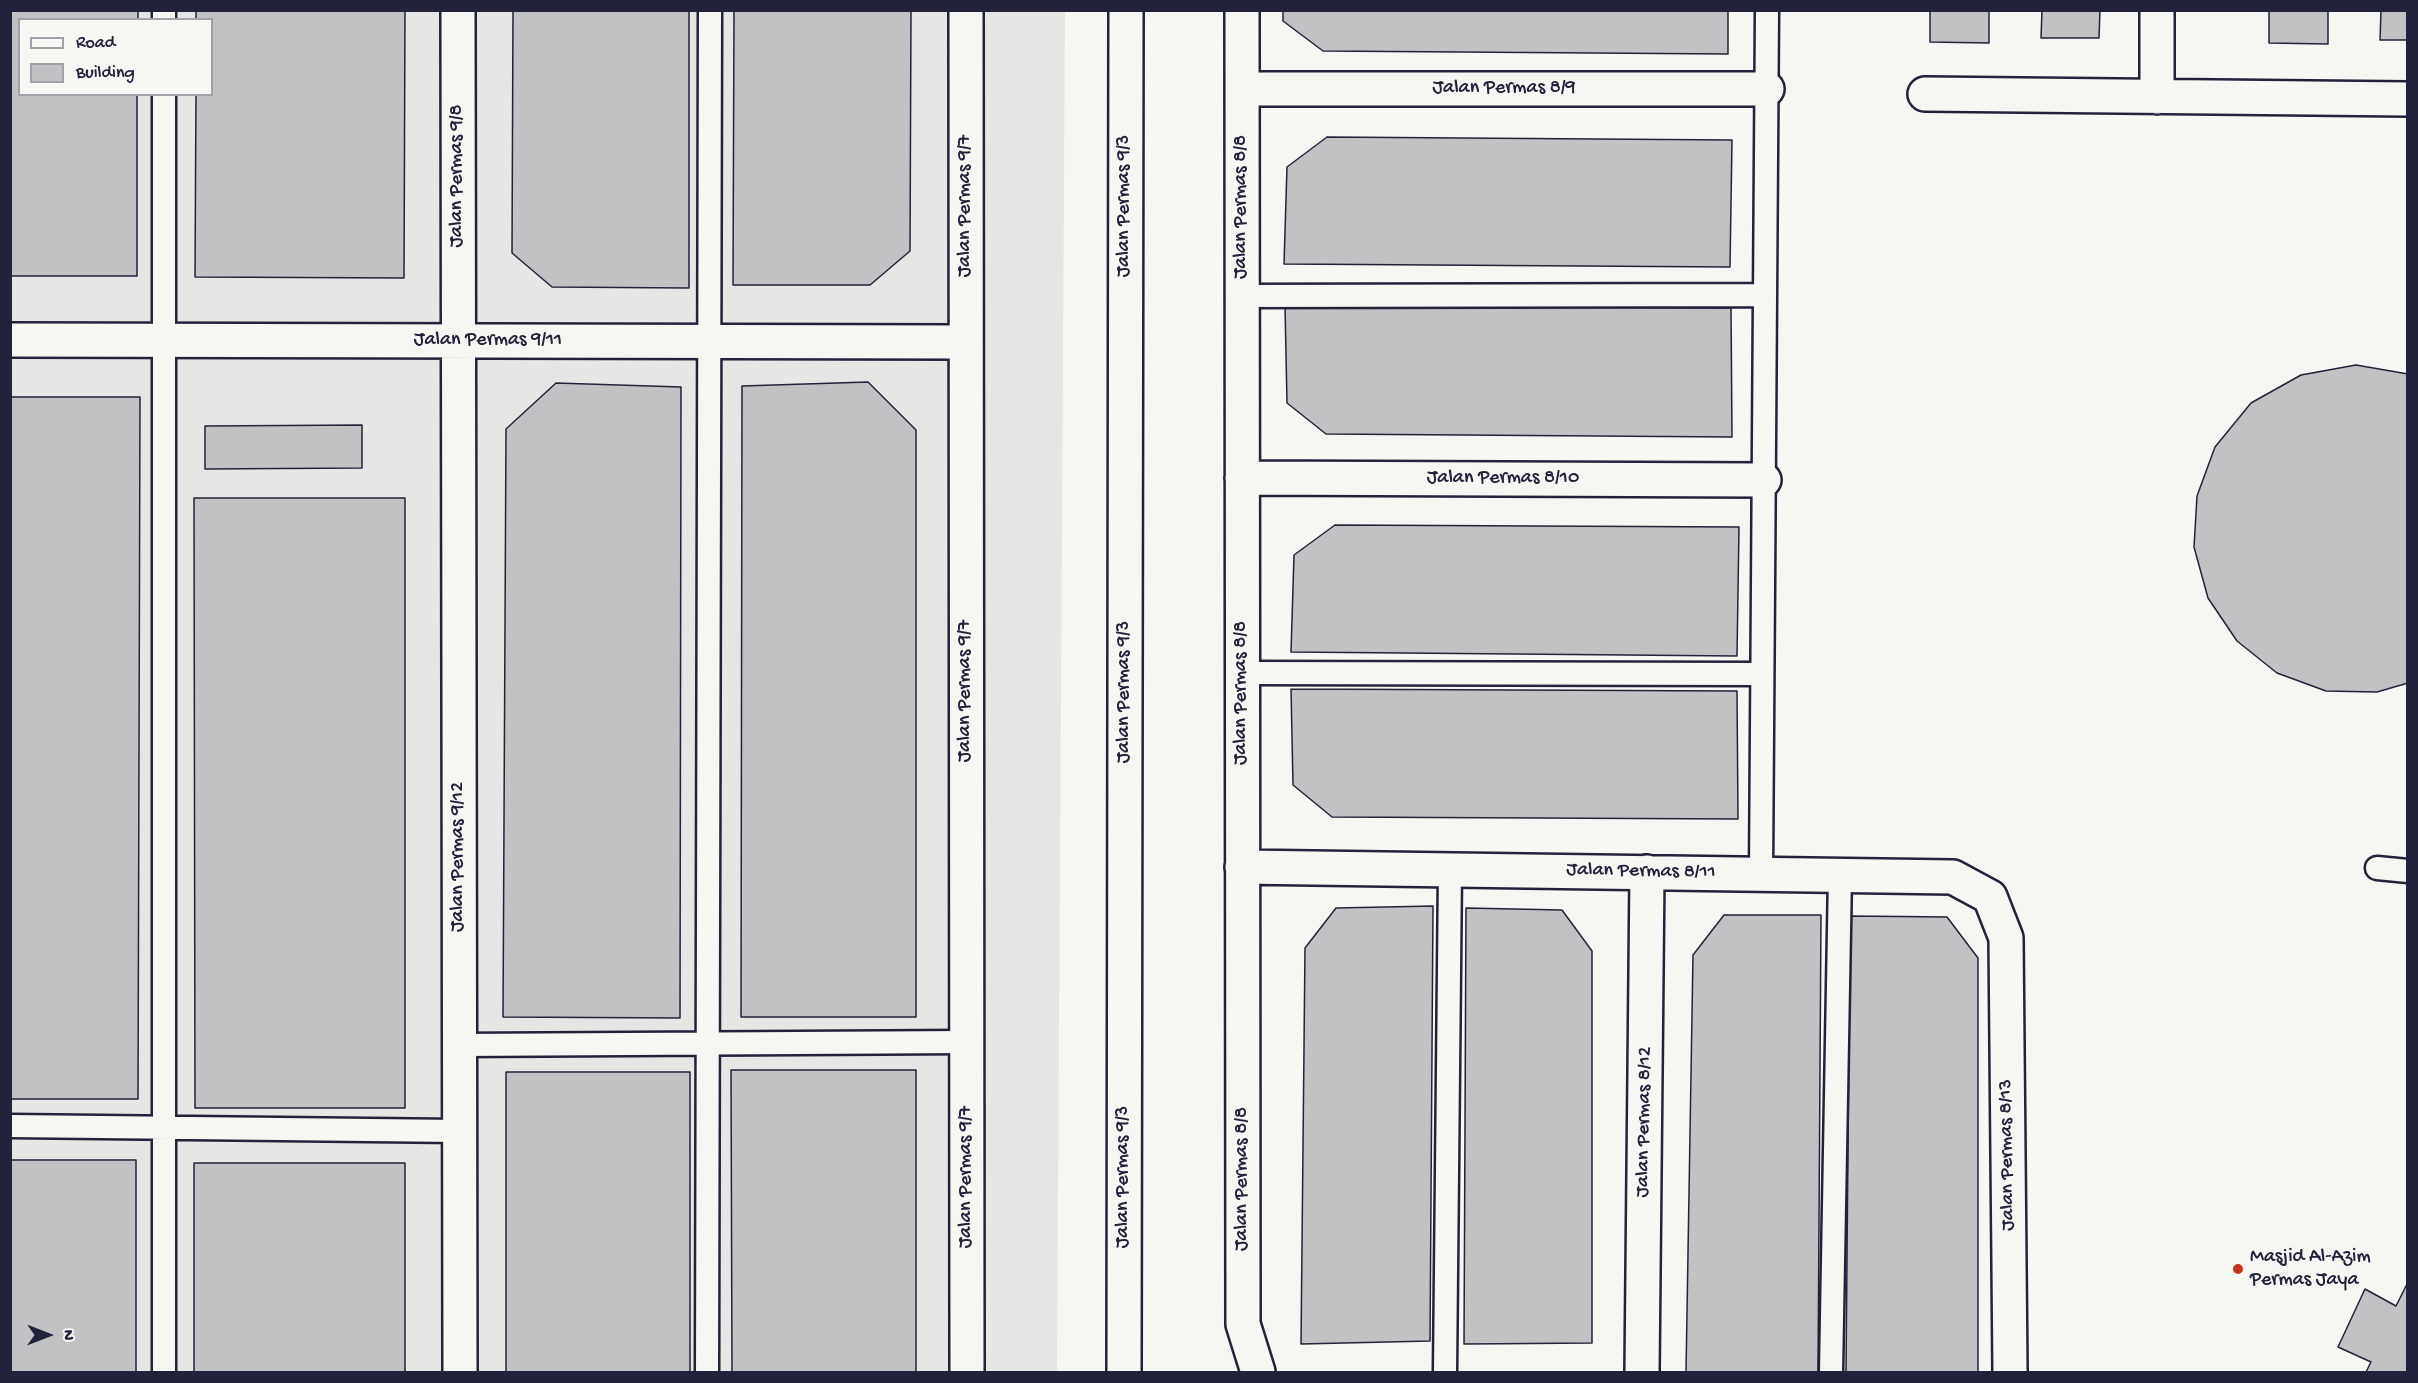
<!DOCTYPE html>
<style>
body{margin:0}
#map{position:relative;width:2418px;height:1383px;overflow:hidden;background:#f6f6f2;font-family:"Gochi Hand",sans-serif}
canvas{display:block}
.frame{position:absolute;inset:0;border:12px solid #22223b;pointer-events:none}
.legend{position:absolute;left:18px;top:18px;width:195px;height:78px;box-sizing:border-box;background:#f6f6f2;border:2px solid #a1a1a9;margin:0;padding:8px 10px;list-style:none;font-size:18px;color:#22223b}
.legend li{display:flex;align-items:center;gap:12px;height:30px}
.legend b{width:30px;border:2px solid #a1a1a9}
.north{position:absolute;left:18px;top:1305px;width:60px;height:60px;-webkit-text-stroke:4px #f6f6f2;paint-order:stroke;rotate:90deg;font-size:16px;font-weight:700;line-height:24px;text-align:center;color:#22223b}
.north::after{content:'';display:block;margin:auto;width:21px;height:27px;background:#22223b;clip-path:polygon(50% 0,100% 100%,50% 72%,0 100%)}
</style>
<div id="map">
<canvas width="2418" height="1383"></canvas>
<div class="frame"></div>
<ul class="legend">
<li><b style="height:8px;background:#f6f6f2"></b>Road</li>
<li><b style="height:16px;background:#c2c2c4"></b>Building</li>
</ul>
<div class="north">N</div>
</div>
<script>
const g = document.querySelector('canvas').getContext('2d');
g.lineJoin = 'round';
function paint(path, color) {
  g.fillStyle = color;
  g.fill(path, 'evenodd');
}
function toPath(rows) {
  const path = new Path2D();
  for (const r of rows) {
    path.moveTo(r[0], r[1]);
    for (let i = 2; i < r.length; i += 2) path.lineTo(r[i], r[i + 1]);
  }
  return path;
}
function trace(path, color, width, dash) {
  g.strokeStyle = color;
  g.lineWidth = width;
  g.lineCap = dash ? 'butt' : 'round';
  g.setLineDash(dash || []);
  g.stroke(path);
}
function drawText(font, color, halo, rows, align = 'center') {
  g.font = font + ' "Gochi Hand",sans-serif';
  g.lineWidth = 6;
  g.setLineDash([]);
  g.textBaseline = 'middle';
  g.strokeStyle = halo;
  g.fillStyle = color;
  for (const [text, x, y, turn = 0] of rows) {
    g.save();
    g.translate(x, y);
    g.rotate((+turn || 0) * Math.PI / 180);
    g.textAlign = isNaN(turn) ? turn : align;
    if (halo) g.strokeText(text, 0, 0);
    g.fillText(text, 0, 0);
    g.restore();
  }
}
paint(toPath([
 [10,11,1065,11,1057,1372,11,1372],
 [20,20,212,20,212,94,20,94]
]), '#e6e6e4');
const building = toPath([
 [10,10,138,10,138,20,20,20,20,94,137,94,137,276,10,276,10,10],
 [196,10,405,10,404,278,195,277,196,94,212,94,212,20,196,20,196,10],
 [513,10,689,10,689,288,552,287,512,253,513,10],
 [734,10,911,10,910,251,870,285,733,285,734,10],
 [1283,10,1728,10,1728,54,1323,51,1283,21,1283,10],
 [1930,10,1989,10,1989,43,1930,42,1930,10],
 [2042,10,2100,10,2099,38,2041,38,2042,10],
 [2269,10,2328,10,2328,44,2269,43,2269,10],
 [2381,10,2408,10,2408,40,2380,40,2381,10],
 [1327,137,1732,140,1730,267,1284,264,1287,167,1327,137],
 [1285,306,1731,308,1732,437,1326,434,1287,403,1285,306],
 [2356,365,2408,374,2408,683,2377,692,2326,691,2277,673,2237,641,2208,598,2194,547,2197,496,2215,447,2251,403,2301,375,2356,365],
 [868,382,916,430,916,1017,741,1017,742,386,868,382],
 [556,383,681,387,680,1018,503,1017,506,429,556,383],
 [10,397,140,397,138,1099,10,1099,10,397],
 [362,425,362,468,205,469,205,426,362,425],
 [194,498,405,498,405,1108,195,1108,194,498],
 [1335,525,1739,527,1737,656,1291,652,1294,555,1335,525],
 [1291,689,1737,691,1738,819,1332,817,1293,785,1291,689],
 [1433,906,1430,1341,1301,1344,1305,948,1336,908,1433,906],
 [1466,908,1562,910,1592,951,1592,1343,1464,1344,1466,908],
 [1724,915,1821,915,1818,1372,1686,1372,1693,955,1724,915],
 [1850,916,1947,917,1978,958,1978,1372,1846,1372,1850,916],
 [731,1070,916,1070,916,1372,732,1372,731,1070],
 [506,1072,690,1072,690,1372,506,1372,506,1072],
 [10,1160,136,1160,136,1372,10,1372,10,1160],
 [194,1163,405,1163,405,1372,194,1372,194,1163],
 [2408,1282,2408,1372,2366,1372,2371,1362,2338,1347,2365,1289,2396,1306,2408,1282]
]);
paint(building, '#c2c2c4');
trace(building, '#22223b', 1.5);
const service = toPath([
 [164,20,164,10],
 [1242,296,1765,295],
 [1242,673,1762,674],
 [2377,868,2408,871],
 [1761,874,1767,10],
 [459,1045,967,1042],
 [10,1126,459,1131],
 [164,1372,164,94],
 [707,1372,710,10],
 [1445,1372,1450,869],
 [1831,1372,1840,875]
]);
const minor = toPath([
 [458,10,460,1372],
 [966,10,967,1372],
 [1242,10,1243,1324,1258,1372],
 [1242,89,1767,89],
 [1925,94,2408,99],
 [2157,97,2157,10],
 [10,340,965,342],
 [1242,478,1764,480],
 [1242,867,1953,877,1990,897,2006,938,2010,1372],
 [1642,1372,1647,872]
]);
const tertiary = toPath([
 [1124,1372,1126,10]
]);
trace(service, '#22223b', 27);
trace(minor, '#22223b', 38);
trace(tertiary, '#22223b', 38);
trace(service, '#f6f6f2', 22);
trace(minor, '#f6f6f2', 33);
trace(tertiary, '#f6f6f2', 33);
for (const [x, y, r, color] of [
 [2238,1269,6,"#c8321e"]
]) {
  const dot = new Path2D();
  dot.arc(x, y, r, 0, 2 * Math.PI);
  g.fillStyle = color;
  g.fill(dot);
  trace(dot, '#f6f6f2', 2);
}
drawText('20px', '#22223b', '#f6f6f2', [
 ["Jalan Permas 8/9",1504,89],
 ["Jalan Permas 9/8",458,176,-90],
 ["Jalan Permas 9/7",966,206,-90],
 ["Jalan Permas 9/3",1125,206,-90],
 ["Jalan Permas 8/8",1242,207,-90],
 ["Jalan Permas 9/11",488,341],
 ["Jalan Permas 8/10",1503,479],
 ["Jalan Permas 9/7",966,691,-90],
 ["Jalan Permas 9/3",1125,692,-90],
 ["Jalan Permas 8/8",1242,693,-90],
 ["Jalan Permas 9/12",459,857,-90],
 ["Jalan Permas 8/11",1641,872,1],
 ["Jalan Permas 8/12",1645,1122,-89],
 ["Jalan Permas 8/13",2008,1155,-91],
 ["Jalan Permas 9/7",967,1177,-90],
 ["Jalan Permas 9/3",1124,1177,-90],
 ["Jalan Permas 8/8",1243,1179,-90]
]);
drawText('20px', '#22223b', '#f6f6f2', [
 ["Masjid Al-Azim",2250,1258],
 ["Permas Jaya",2250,1281]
], 'left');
</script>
